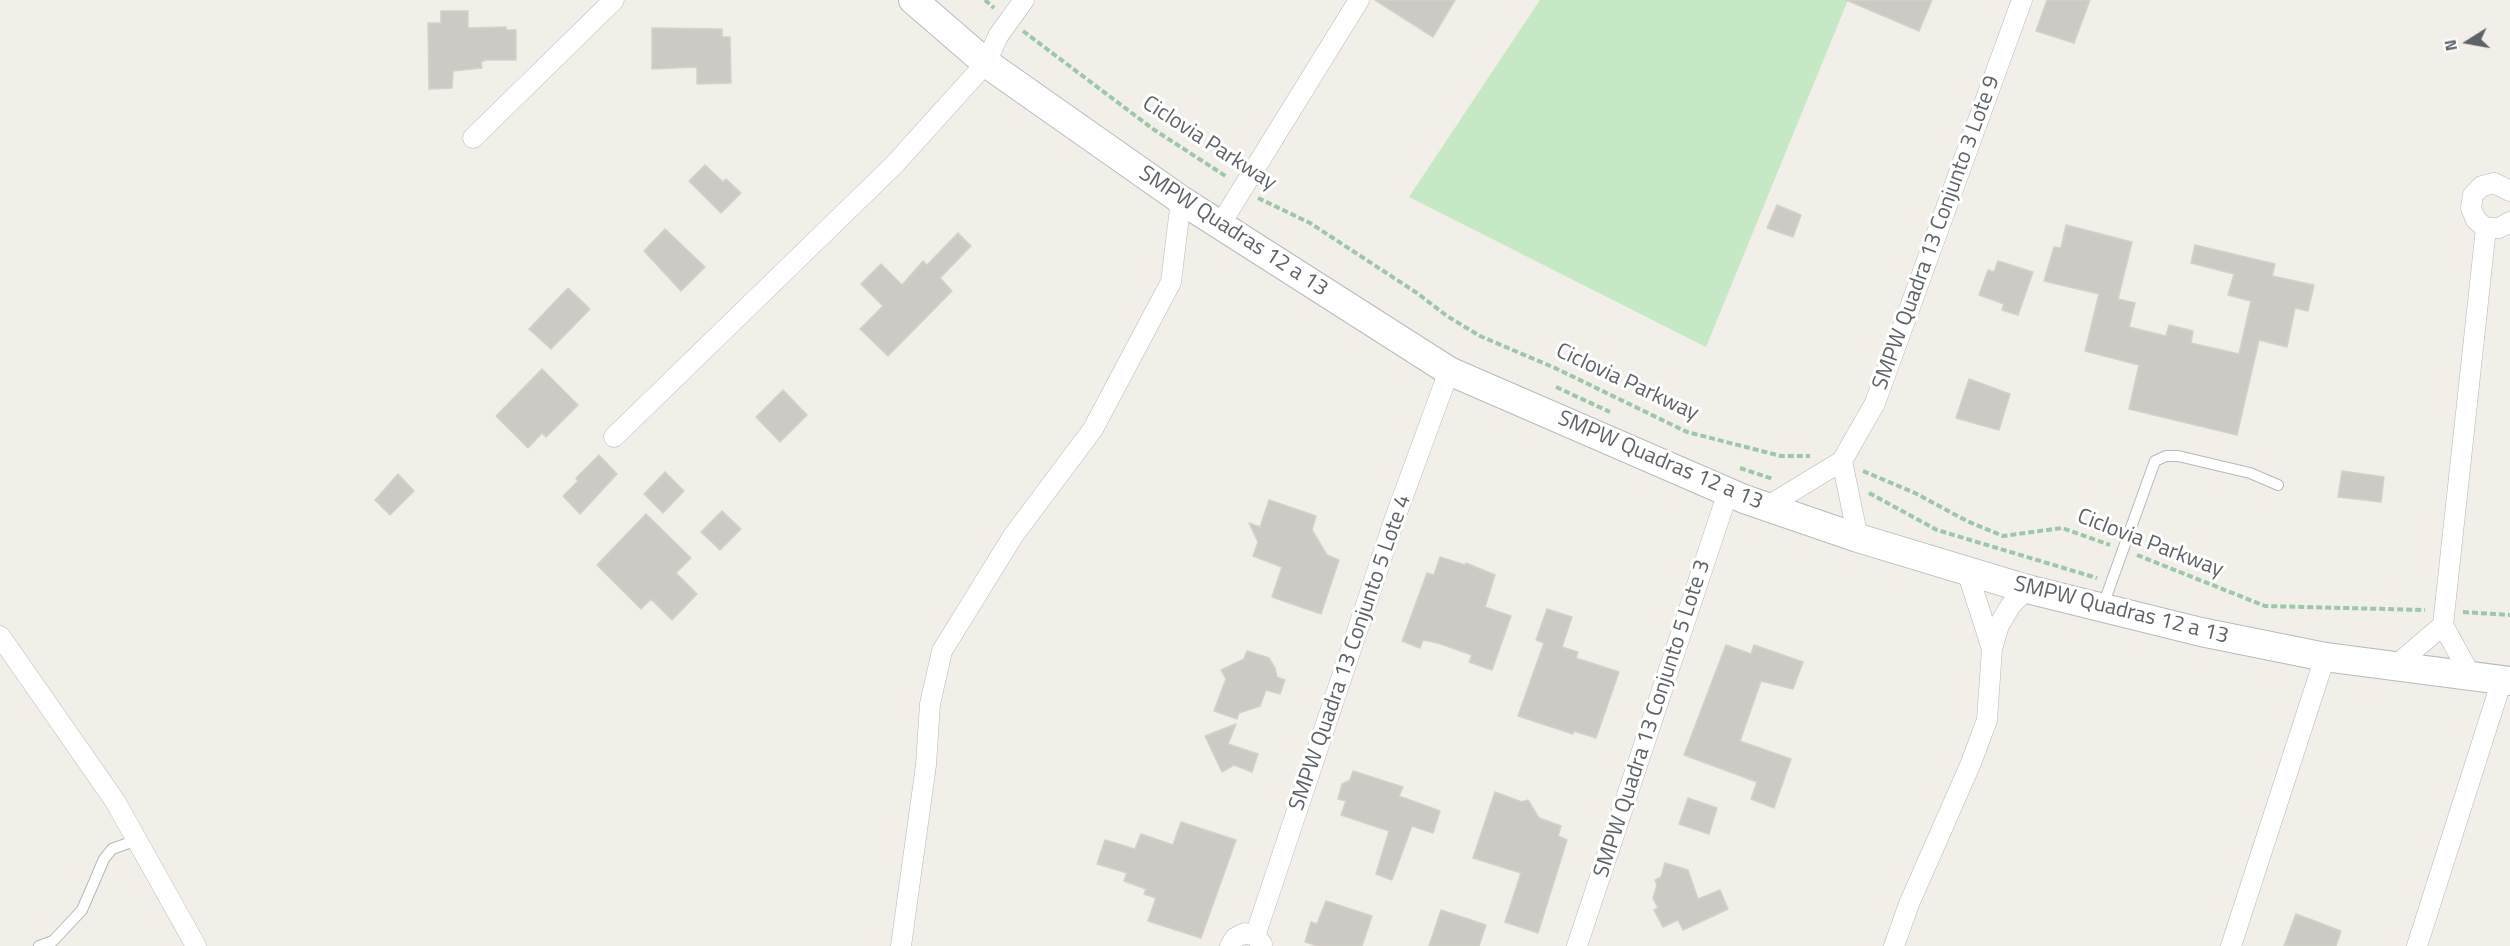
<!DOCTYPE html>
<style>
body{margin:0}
#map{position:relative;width:2510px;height:946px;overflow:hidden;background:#f1efe8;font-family:"Titillium Web",sans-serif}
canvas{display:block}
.north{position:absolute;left:2438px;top:12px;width:60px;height:60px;-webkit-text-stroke:4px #fff;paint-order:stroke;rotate:259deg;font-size:16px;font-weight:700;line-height:24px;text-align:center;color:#5f6368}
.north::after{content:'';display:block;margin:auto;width:21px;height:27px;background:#5f6368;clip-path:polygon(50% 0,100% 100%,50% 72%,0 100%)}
</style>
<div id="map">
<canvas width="2510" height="946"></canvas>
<div class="north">N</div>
</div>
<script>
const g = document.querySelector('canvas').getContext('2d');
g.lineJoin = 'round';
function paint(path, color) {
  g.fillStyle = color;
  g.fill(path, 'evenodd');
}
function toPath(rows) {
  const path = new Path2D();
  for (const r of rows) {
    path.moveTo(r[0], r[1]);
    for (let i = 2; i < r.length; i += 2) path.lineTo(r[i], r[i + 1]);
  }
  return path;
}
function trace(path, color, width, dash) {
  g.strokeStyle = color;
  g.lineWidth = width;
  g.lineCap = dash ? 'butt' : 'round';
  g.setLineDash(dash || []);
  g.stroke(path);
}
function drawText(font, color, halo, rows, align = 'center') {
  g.font = font + ' "Titillium Web",sans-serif';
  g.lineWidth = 6;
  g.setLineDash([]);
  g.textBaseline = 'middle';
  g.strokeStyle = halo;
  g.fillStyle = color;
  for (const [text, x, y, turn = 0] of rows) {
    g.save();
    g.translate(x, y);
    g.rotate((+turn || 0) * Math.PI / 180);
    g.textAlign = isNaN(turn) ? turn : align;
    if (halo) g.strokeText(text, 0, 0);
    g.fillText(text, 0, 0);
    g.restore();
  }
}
paint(toPath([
 [1540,0,1848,0,1706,347,1409,197]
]), '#c5e8c5');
const building = toPath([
 [1375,0,1455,0,1433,37,1375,0],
 [1846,0,1932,0,1919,31,1846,0],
 [2047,0,2090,0,2074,43,2036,31,2047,0],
 [441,11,468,11,468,28,506,27,506,30,516,30,516,60,486,60,481,62,482,68,453,71,452,88,429,89,428,23,441,23,441,11],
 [652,28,722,29,722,37,730,37,731,83,697,84,697,67,652,69,652,28],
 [705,165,723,182,726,179,741,193,721,213,689,181,705,165],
 [1777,205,1801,215,1793,237,1767,228,1777,205],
 [2066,225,2132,242,2118,299,2135,303,2129,327,2166,336,2169,325,2193,331,2191,343,2239,354,2251,301,2228,295,2234,274,2191,263,2195,245,2275,264,2272,276,2314,285,2308,311,2295,308,2287,347,2259,340,2237,435,2129,409,2139,365,2085,351,2099,294,2044,281,2054,247,2061,248,2066,225],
 [665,229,705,267,681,291,644,251,665,229],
 [958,233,971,246,940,278,952,291,888,356,860,329,883,306,861,284,881,264,902,285,923,261,927,265,958,233],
 [1998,261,2033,272,2018,315,2002,310,2004,304,1979,295,1988,270,1994,272,1998,261],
 [568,288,590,309,551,349,529,329,568,288],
 [542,369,578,405,546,437,542,433,528,448,496,416,542,369],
 [1969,379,2010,394,1999,430,1956,418,1969,379],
 [783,390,807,415,780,442,756,417,783,390],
 [599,455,617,474,580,514,563,496,578,481,576,478,599,455],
 [2342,471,2384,477,2381,502,2338,497,2342,471],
 [665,472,684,491,663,513,644,494,665,472],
 [398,474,414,491,390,515,375,500,398,474],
 [1269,500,1316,516,1312,530,1327,555,1339,560,1321,614,1272,597,1282,567,1253,556,1258,542,1249,523,1260,527,1269,500],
 [722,511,741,529,720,550,701,532,722,511],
 [646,514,691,558,676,573,697,594,672,620,651,599,641,609,597,565,646,514],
 [1440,557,1465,565,1466,563,1495,575,1485,607,1511,616,1492,670,1469,662,1472,655,1438,643,1423,640,1420,648,1402,641,1427,573,1434,575,1440,557],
 [1547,609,1572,617,1562,647,1578,652,1576,658,1619,672,1596,738,1574,731,1573,734,1518,716,1544,643,1536,640,1547,609],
 [1726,645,1751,654,1754,645,1803,662,1793,689,1761,681,1740,741,1791,759,1774,808,1751,799,1757,782,1684,755,1726,645],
 [1247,651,1269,658,1275,668,1277,677,1285,680,1280,694,1266,690,1260,706,1239,713,1237,719,1214,711,1226,679,1221,670,1244,659,1247,651],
 [1236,724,1228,744,1258,754,1252,772,1234,765,1222,772,1205,736,1236,724],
 [1353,771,1403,787,1399,796,1440,811,1433,833,1412,826,1392,880,1376,874,1389,831,1341,815,1346,801,1338,799,1342,784,1350,780,1353,771],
 [1495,792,1522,802,1528,800,1539,818,1561,826,1558,836,1567,840,1538,933,1505,922,1521,873,1473,858,1495,792],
 [1688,798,1717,808,1709,834,1679,824,1688,798],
 [1181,822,1236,840,1201,938,1148,921,1156,898,1144,894,1146,889,1124,881,1127,873,1097,864,1105,840,1135,849,1141,834,1173,845,1181,822],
 [1665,863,1688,870,1698,899,1720,890,1728,909,1683,930,1678,920,1663,927,1654,910,1658,908,1653,898,1657,885,1655,880,1661,877,1665,863],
 [1326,901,1372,916,1362,946,1318,946,1305,942,1311,922,1317,924,1326,901],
 [1441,910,1486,925,1479,946,1429,946,1441,910],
 [2296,914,2341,931,2336,946,2284,946,2296,914]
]);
paint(building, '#cccac5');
trace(building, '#d6d1c6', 1.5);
const lane = toPath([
 [2102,608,2155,461,2166,456,2178,456,2250,473,2278,485],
 [39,946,53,941,82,910,104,859,112,849,137,840]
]);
const street = toPath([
 [473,138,614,0],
 [2510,191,2494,183,2482,186,2473,195,2471,208,2476,220,2486,228,2499,228,2510,222],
 [1220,225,1359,0],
 [614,437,894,165,986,63,998,36,1024,0],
 [1842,461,1858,538],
 [1768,506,1842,461,1875,403,2022,0],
 [1967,571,1992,649],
 [0,636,115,801,196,946],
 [2394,667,2443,625],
 [2472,678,2443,625,2486,228],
 [1255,936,1395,518,1449,371],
 [901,946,926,765,930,704,942,651,1013,536,1093,429,1171,282,1181,200],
 [1230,946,1235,938,1245,933,1255,936,1262,944],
 [1577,946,1728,492],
 [1894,946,1909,904,1971,763,1987,720,1992,649,1999,625,2011,605,2027,589],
 [2231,946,2325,657],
 [2417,946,2502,680]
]);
const secondary = toPath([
 [913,0,986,63,1181,200,1449,371,1744,499,1858,538,2027,589,2201,632,2325,657,2510,681]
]);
trace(lane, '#b5b8bc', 12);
trace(street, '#b5b8bc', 21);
trace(secondary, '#b6babf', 30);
trace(toPath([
 [985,0,994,8],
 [1023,31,1153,129,1227,177],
 [1258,198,1310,223,1417,293,1447,316,1480,336,1555,368,1687,432,1781,456,1810,456],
 [1556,387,1610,412],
 [1740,468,1773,479],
 [1863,471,1915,493,1967,521,2003,536,2062,528,2110,545],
 [1869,493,1937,530,2097,578],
 [2137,555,2265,606,2425,610],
 [2463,612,2510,615]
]), '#9cc7a9', 4, [6, 3]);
trace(lane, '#fff', 10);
trace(street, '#fff', 20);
trace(secondary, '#fff', 28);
drawText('22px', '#5f6368', '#fff', [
 ["Ciclovia Parkway",1209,144,33],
 ["SMPW Quadras 12 a 13",1233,232,33],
 ["SMPW Quadra 13 Conjunto 3 Lote 9",1937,233,-70],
 ["Ciclovia Parkway",1627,383,25],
 ["SMPW Quadras 12 a 13",1660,461,23],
 ["Ciclovia Parkway",2150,544,21],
 ["SMPW Quadras 12 a 13",2121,611,14],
 ["SMPW Quadra 13 Conjunto 5 Lote 4",1351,653,-71],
 ["SMPW Quadra 13 Conjunto 5 Lote 3",1653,719,-72]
]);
</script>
